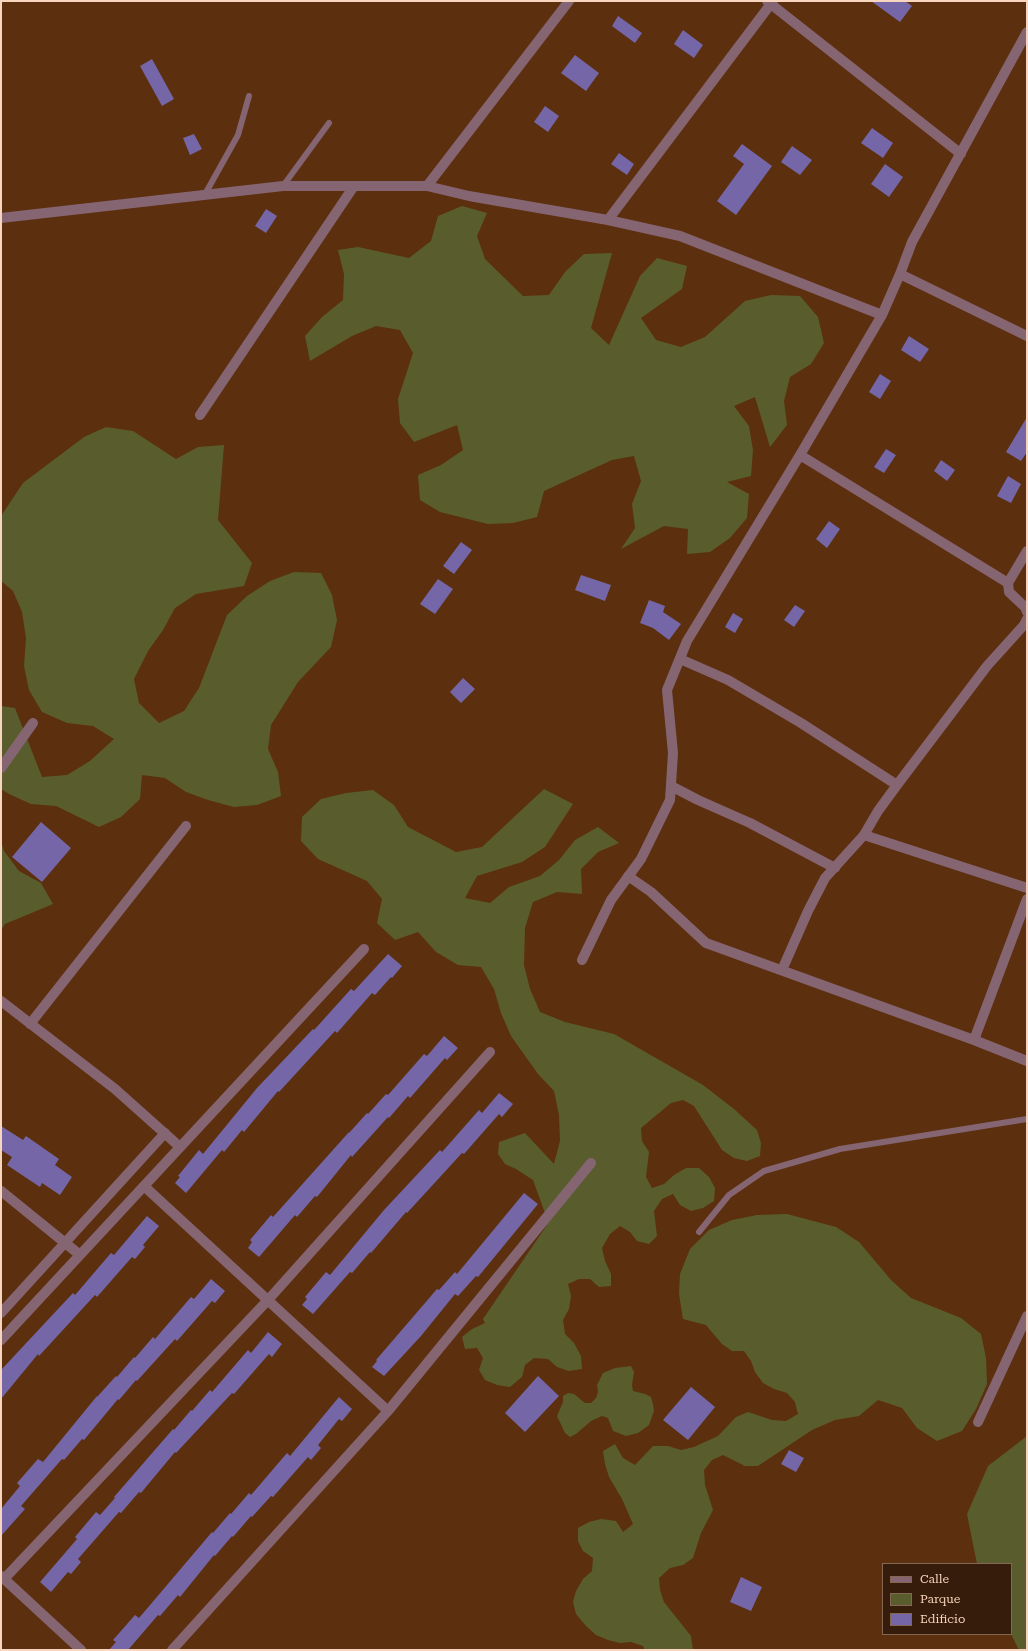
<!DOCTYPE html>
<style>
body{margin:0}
#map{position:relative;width:1028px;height:1651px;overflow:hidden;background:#5c2f0e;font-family:"Roboto Serif",serif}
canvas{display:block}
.frame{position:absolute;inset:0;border:2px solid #f8d5bf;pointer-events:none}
.legend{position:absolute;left:882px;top:1563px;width:130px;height:72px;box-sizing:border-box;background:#361c0a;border:1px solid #846652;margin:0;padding:5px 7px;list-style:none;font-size:12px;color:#f8d5bf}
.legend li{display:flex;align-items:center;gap:8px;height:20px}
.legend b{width:20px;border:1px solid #846652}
</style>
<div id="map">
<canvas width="1028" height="1651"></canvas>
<div class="frame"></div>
<ul class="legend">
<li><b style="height:5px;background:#856572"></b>Calle</li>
<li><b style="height:11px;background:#595d2d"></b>Parque</li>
<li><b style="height:11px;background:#7567a7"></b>Edificio</li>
</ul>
</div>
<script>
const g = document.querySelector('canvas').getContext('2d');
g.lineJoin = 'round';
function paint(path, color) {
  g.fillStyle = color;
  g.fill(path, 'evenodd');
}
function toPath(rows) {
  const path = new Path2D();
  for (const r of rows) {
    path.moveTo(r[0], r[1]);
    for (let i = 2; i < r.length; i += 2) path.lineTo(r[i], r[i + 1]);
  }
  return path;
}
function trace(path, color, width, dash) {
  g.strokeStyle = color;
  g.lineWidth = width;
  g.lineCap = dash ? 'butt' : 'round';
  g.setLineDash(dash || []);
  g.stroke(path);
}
paint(toPath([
 [462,206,487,213,477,236,485,259,523,296,549,295,565,272,584,254,612,253,591,328,609,345,640,276,657,258,687,266,682,289,641,318,656,340,681,347,705,337,745,301,771,295,800,296,818,317,824,343,811,364,790,377,784,401,787,425,770,447,755,397,734,406,749,426,753,450,751,476,727,482,749,494,747,518,730,538,710,552,687,554,688,529,664,526,621,549,635,528,632,504,641,481,634,456,612,460,544,491,537,517,513,523,488,524,440,512,420,500,418,475,441,465,463,450,457,425,414,442,400,423,398,399,413,353,400,330,376,326,352,336,310,361,305,336,322,317,343,300,344,274,338,250,358,247,409,258,431,241,438,216],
 [106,427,133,431,176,459,198,447,224,445,218,520,252,563,244,586,196,594,175,608,163,630,148,651,134,679,139,703,159,723,184,711,199,688,227,615,247,596,270,581,294,572,321,573,332,595,337,620,331,647,298,682,271,725,268,749,278,772,281,796,257,805,234,807,208,800,186,792,165,778,142,775,140,799,121,817,99,827,56,806,31,804,9,794,1,789,1,706,15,708,42,777,67,775,90,761,114,739,93,726,67,723,42,712,29,690,24,666,26,638,22,612,13,591,1,581,1,516,23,483,84,437],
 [544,789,573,804,545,847,522,862,477,876,465,898,490,903,509,887,540,876,559,860,575,840,598,827,619,843,598,852,581,869,582,894,557,892,533,902,525,928,524,965,530,989,540,1012,565,1022,614,1034,703,1085,734,1109,757,1130,761,1143,760,1156,747,1161,734,1158,722,1150,694,1106,683,1100,671,1103,641,1128,642,1141,649,1152,646,1177,652,1188,664,1184,674,1175,686,1168,699,1168,709,1177,715,1188,714,1201,703,1208,691,1211,680,1205,673,1194,662,1199,654,1211,657,1236,649,1244,637,1241,630,1232,620,1226,610,1234,602,1248,605,1261,611,1274,611,1286,599,1287,590,1279,579,1279,568,1284,571,1296,569,1309,563,1320,565,1334,574,1343,581,1356,582,1369,569,1371,557,1367,548,1359,534,1358,525,1365,522,1377,510,1387,497,1385,485,1380,479,1370,483,1358,477,1348,465,1349,462,1337,472,1329,485,1323,483,1319,547,1225,545,1213,533,1180,516,1169,505,1164,498,1154,499,1142,525,1133,554,1164,560,1141,559,1115,554,1091,538,1074,511,1036,501,1013,494,989,481,967,458,965,436,952,418,932,395,940,377,923,382,899,367,881,318,859,301,841,302,817,321,799,346,793,373,790,394,805,408,827,456,852,482,847],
 [1,841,4,851,19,871,41,883,53,904,5,924,1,930],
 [787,1214,836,1227,859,1242,891,1280,911,1298,961,1318,981,1334,986,1358,987,1384,976,1409,962,1431,937,1441,917,1428,902,1408,878,1400,859,1416,835,1420,812,1430,758,1466,745,1466,723,1455,712,1460,704,1470,705,1485,713,1510,701,1533,693,1558,683,1565,670,1568,659,1578,660,1590,664,1602,691,1636,693,1650,645,1650,643,1646,631,1642,620,1643,608,1640,596,1635,586,1626,576,1614,573,1602,576,1591,583,1579,592,1571,593,1558,583,1551,578,1541,578,1528,589,1522,601,1519,616,1521,623,1532,633,1524,622,1499,609,1477,605,1464,603,1451,615,1444,623,1458,635,1465,653,1446,668,1446,681,1450,694,1447,718,1436,736,1417,748,1412,772,1420,786,1421,798,1414,795,1402,787,1393,774,1389,763,1383,755,1372,751,1361,744,1351,732,1351,722,1344,706,1325,683,1319,679,1294,680,1274,690,1249,709,1230,732,1220,757,1215],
 [631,1366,634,1372,632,1385,633,1391,645,1394,651,1397,653,1404,654,1411,649,1425,638,1433,626,1436,613,1431,608,1418,602,1416,591,1421,576,1434,570,1437,565,1433,557,1416,563,1402,563,1396,568,1393,574,1394,585,1403,591,1403,596,1398,598,1392,597,1385,603,1373,615,1368],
 [1027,1436,1027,1650,1019,1650,1011,1634,1011,1564,977,1564,967,1514,988,1466]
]), '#595d2d');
paint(toPath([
 [871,1,905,1,912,6,900,22],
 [618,16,642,33,635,43,612,26],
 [683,30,703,45,694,58,674,44],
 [575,55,599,73,586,91,561,73],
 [152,59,174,99,162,106,140,66],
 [545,106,559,116,548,132,534,122],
 [872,128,893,143,883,158,861,143],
 [194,134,202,149,190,155,183,138],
 [742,144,772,166,736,215,717,201,744,164,733,156],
 [792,146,812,160,800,175,781,162],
 [619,153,634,164,627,175,611,164],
 [885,164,903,177,889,197,871,184],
 [266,209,277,216,266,233,255,226],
 [909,336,929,349,920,362,901,350],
 [880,374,891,381,880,399,869,392],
 [1027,417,1027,452,1021,461,1006,452],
 [886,449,896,455,884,473,874,467],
 [941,460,955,470,947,481,934,471],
 [1008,476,1021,484,1011,503,997,496],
 [829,521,840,529,827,548,816,539],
 [461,542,472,550,454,574,443,566],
 [581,575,611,585,605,601,575,590],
 [438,579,453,589,435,614,420,604],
 [649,600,665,606,663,612,681,624,669,640,653,628,640,623],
 [795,605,805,611,794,627,784,620],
 [733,613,743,619,735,633,725,627],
 [463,678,475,689,461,703,450,692],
 [41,822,71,848,42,882,12,857],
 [388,954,402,966,392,978,391,977,375,995,372,993,337,1033,335,1031,279,1092,278,1091,244,1132,242,1130,224,1152,222,1150,186,1193,175,1183,180,1177,178,1176,199,1150,203,1154,257,1088,313,1029,314,1030,351,989,354,991],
 [444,1036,458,1048,447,1060,445,1058,410,1098,408,1096,389,1118,388,1117,352,1157,351,1155,317,1197,315,1196,297,1217,295,1215,259,1257,248,1248,252,1242,250,1240,271,1215,273,1217,349,1132,349,1133,367,1113,368,1114,386,1094,388,1095,424,1054,427,1056],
 [499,1093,513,1104,502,1117,499,1114,464,1154,462,1153,407,1213,406,1212,371,1253,370,1252,352,1273,350,1272,313,1314,302,1305,307,1299,305,1297,326,1272,330,1275,384,1210,440,1150,442,1152,479,1110,482,1113],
 [1,1126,23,1140,26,1136,59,1159,55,1165,72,1177,60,1195,42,1183,40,1187,7,1165,12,1157,1,1150],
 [524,1193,538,1204,478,1277,476,1276,458,1296,455,1294,421,1336,384,1376,372,1367,377,1361,376,1360,437,1289,439,1290,455,1272,457,1274],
 [147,1216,159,1226,143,1245,145,1247,135,1259,132,1257,97,1297,95,1295,39,1356,38,1354,1,1399,1,1370,73,1293,75,1295,111,1253,114,1255],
 [211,1279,225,1291,215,1303,212,1301,177,1341,175,1339,137,1381,136,1380,119,1400,118,1399,84,1440,82,1439,64,1460,62,1459,21,1506,25,1509,1,1536,1,1509,20,1486,17,1483,38,1459,43,1462,97,1396,97,1397,116,1376,117,1377,134,1357,135,1358,153,1337,155,1339,191,1297,194,1299],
 [268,1332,282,1344,272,1357,269,1354,234,1394,232,1393,176,1453,175,1452,141,1493,139,1492,121,1513,119,1512,78,1559,81,1562,71,1574,68,1572,51,1592,40,1582,77,1539,75,1537,96,1512,100,1515,115,1498,114,1497,173,1429,174,1430,191,1410,192,1411,210,1390,212,1392,248,1350,251,1353],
 [538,1376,559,1396,525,1432,505,1413],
 [691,1387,715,1407,688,1440,663,1420],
 [339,1397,352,1409,342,1421,339,1419,318,1445,321,1448,311,1460,308,1457,273,1497,271,1496,252,1517,251,1516,233,1537,232,1536,215,1556,214,1555,180,1597,178,1595,160,1616,158,1615,128,1650,109,1650,116,1642,113,1640,135,1615,139,1618,212,1532,213,1533,230,1513,231,1514,249,1493,251,1495,287,1453,290,1456],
 [789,1450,804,1458,796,1472,781,1464],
 [741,1577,762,1587,751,1611,730,1602]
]), '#7567a7');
trace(toPath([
 [283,186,329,123],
 [204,196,238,135,249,96],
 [699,1232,729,1195,764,1171,840,1149,1027,1119]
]), '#856572', 6);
trace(toPath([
 [767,1,961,154],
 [427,186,569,1],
 [1,218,283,186,427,186,469,196,608,220,680,236,882,315],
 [608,220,773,1],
 [900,274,1027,336],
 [200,415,354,186],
 [800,455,1008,583],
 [1027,551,1008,583,1009,592,1025,607,1027,612],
 [680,659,728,680,801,723,897,785],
 [1,768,33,723],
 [671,786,698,800,750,823,835,868],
 [864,835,1027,888],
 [628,876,651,892,706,943,974,1040,1027,1061],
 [582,960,611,900,641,859,670,800,673,753,667,690,687,641,800,455,882,315,900,274,912,242,1027,32],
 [782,970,808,911,825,878,864,835,878,811,897,785,987,666,1024,625,1027,619],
 [1,1001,115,1089,180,1147],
 [30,1024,186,826],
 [974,1040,1027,899],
 [144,1186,388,1411],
 [1,1191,80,1255],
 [1,1313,165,1133],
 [1,1340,364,949],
 [978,1422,1027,1316],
 [1,1576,81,1650],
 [4,1579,268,1300,490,1052],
 [172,1650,388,1411,591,1163]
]), '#856572', 10);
</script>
